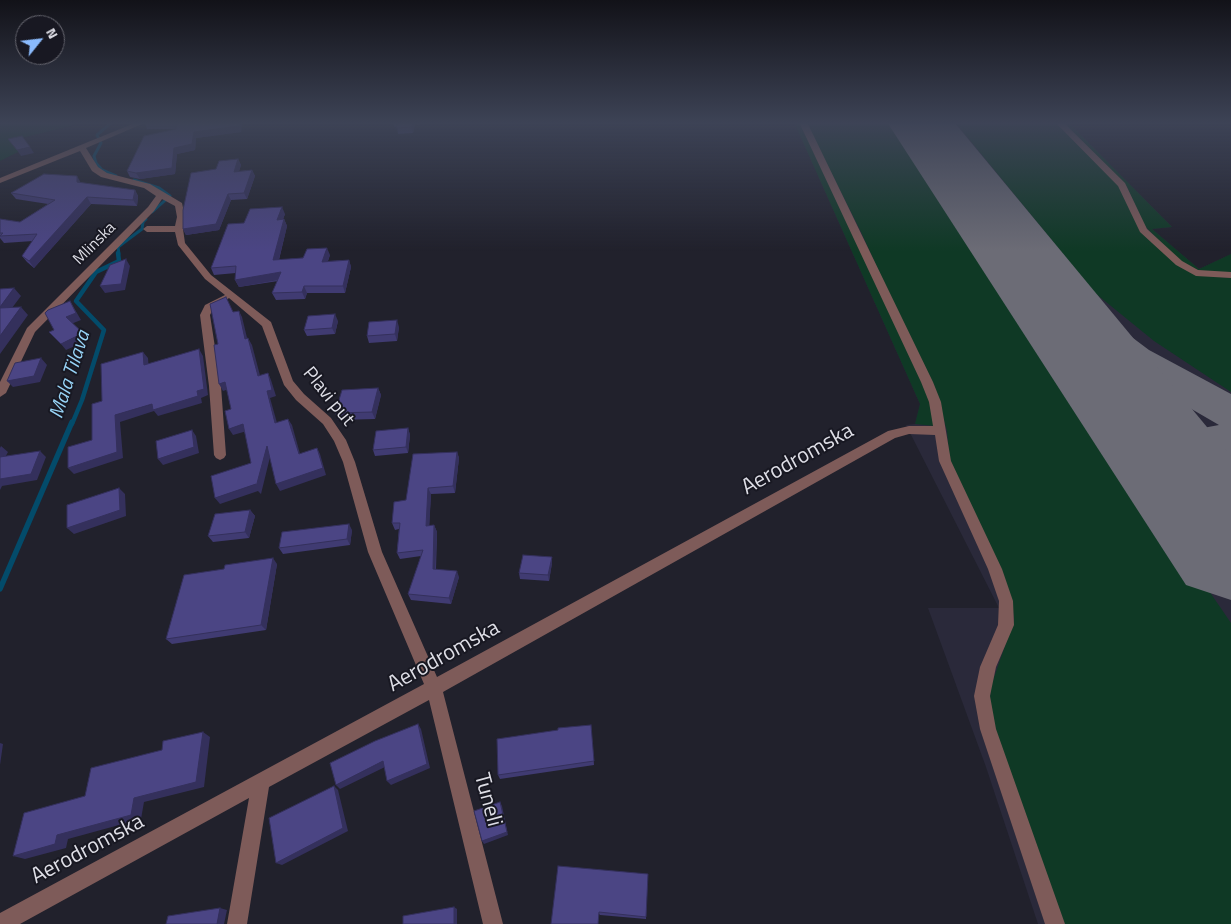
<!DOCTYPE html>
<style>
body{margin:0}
#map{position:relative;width:1231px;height:924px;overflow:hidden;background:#21212c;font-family:"Titillium Web",sans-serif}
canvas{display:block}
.north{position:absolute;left:15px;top:15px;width:50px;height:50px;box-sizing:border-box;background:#181822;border:1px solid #676770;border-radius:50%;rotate:61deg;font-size:14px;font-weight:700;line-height:20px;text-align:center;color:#dedee6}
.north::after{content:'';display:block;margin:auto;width:18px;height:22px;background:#8abafc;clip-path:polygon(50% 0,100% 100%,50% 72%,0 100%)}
</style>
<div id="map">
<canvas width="1231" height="924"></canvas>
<div class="north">N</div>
</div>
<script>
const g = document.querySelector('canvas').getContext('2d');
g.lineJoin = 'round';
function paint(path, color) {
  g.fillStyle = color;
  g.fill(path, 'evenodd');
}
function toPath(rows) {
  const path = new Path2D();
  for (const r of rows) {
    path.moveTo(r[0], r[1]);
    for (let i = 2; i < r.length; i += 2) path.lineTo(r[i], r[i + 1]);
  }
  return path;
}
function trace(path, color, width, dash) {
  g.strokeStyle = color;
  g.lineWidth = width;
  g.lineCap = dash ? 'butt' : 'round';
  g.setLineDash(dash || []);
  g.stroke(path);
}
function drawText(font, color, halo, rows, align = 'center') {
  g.font = font + ' "Titillium Web",sans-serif';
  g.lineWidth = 4;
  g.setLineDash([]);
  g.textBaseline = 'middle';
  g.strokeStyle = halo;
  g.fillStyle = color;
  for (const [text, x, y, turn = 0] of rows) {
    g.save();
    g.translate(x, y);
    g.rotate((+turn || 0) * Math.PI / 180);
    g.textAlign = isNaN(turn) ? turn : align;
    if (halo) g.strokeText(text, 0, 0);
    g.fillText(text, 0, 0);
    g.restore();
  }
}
paint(toPath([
 [794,122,1068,122,1172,227,1152,229,1199,269,1231,254,1231,924,1038,924,986,767,928,608,999,608,906,425,915,424,920,404]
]), '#2a293a');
paint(toPath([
 [0,122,76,122,71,126,13,140,20,151,0,161],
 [794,122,800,122,848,221,929,396,935,426,915,424,920,404],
 [806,122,891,122,1040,344,1231,623,1231,924,1062,924,996,736,990,699,991,686,1014,620,1012,601,950,463,947,431,939,403,861,232],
 [955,122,1057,122,1112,176,1124,192,1138,227,1180,267,1197,275,1231,278,1231,392,1154,341,1095,293],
 [1062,122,1068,122,1172,227,1152,229,1199,269,1231,254,1231,273,1204,272,1187,266,1164,246,1144,225,1127,187]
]), '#0f3925');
trace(toPath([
 [112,122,97,135,101,143,94,156,96,163,102,170,116,176],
 [134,180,159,188,170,196,152,212],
 [119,254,118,247,142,229,143,222,146,219]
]), '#034b6a', 3);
trace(toPath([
 [72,424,82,400,104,330,76,301,96,272,119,261,118,253]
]), '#034b6a', 4.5);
trace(toPath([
 [0,589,72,422]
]), '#034b6a', 5.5);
paint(toPath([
 [1037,272,1049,275,1149,350,1231,394,1231,456,1217,458,1211,462,1209,469,1217,496,1211,509,1194,515,1177,509,1171,496,1163,469,1176,440,1192,430,1219,425,1121,368,1025,289,1020,282,1025,275,1037,272]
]), '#6c6c76');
paint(toPath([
 [887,122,954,122,1231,456,1231,600,1186,585,887,122]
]), '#6c6c76');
paint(toPath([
 [137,122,147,122,86,148,98,167,107,173,150,184,182,203,185,217,183,229,185,243,211,275,271,322,293,381,304,394,331,418,346,440,355,462,382,552,437,677,888,431,909,426,933,426,929,402,921,382,799,122,807,122,933,382,941,402,951,461,1002,569,1013,601,1014,625,996,667,990,696,996,729,1065,924,1045,924,980,729,974,696,980,667,998,625,999,601,988,569,939,461,935,435,909,434,895,438,443,692,503,924,483,924,429,700,269,787,247,924,227,924,249,798,20,924,0,924,0,913,424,684,368,552,343,462,334,441,323,424,296,400,284,385,262,326,229,298,213,309,210,315,221,386,226,455,224,458,220,460,216,458,214,455,209,386,200,315,205,305,225,295,205,279,178,245,175,232,147,232,143,229,147,226,175,226,177,217,175,206,162,199,154,211,35,332,6,393,0,397,0,382,27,328,148,207,156,196,144,188,101,177,92,171,80,151,0,183,0,178,137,122],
 [414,122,422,122,422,123,418,125,414,122],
 [1055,122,1063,122,1125,183,1147,229,1182,261,1198,270,1231,272,1231,278,1196,276,1176,265,1140,232,1118,186,1055,122]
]), '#7e5b59');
paint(toPath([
 [144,122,242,122,241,132,196,138,195,150,177,154,175,174,140,179,130,177,127,171,176,129,147,129],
 [393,122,415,122,415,125,413,133,398,134,397,127,394,127],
 [238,159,241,165,239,171,252,170,255,176,247,199,231,200,219,230,186,235,183,229,216,169],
 [81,183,135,190,138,196,137,206,91,204,34,268,27,262,22,256,33,241,4,243,0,238,0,219,20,222,48,204,16,199,11,193],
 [285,214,283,219,284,219,287,226,279,260,330,255,328,261,349,260,351,267,345,293,307,293,305,299,276,300,272,293,278,281,239,287,235,280,236,273,214,275,211,268,244,223],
 [338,321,335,334,307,336,304,330],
 [399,327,397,341,369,343,367,336],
 [378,388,381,395,375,419,338,420,335,413],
 [408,428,410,435,408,453,375,456,373,450],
 [457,452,459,458,455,493,431,494,429,526,434,525,437,532,436,569,459,577,451,604,411,600,408,594,421,556,400,559,397,553,399,529,395,530,392,523,406,500],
 [250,510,255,516,249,538,213,542,208,536],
 [352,530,350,545,283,554,279,548],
 [552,557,552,563,549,581,520,579,519,573],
 [277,564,266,630,172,644,166,639],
 [591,725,594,765,500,779,498,775],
 [558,866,646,917,646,919,600,915]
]), '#403b72');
paint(toPath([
 [239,122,242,122,241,132,196,138,195,150,177,154,175,174,140,179,136,173,174,148,194,132],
 [413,122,415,122,415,125,413,133,411,127],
 [30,147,34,153,21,156,17,150],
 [238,159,241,165,237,178,234,172],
 [252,170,255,176,247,199,244,193],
 [77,176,81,183,77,182],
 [135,190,138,196,137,206,133,200],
 [228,194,231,200,219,230,186,235,183,229],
 [87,197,91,204,34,268,29,261],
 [282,207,285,214,280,227,277,220],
 [284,219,287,226,277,267,273,260],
 [327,248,330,255,325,269,322,262],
 [126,259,130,266,125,290,105,293,100,286],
 [349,260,351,267,345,293,343,286],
 [281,272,284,279,239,287,235,280],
 [304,286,307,293,305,299,302,292],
 [14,288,21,296,6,316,0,309,0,307],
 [70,301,81,320,71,324,66,317],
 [21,307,28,315,0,354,0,336],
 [239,311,242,317,249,346,245,339],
 [335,314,338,321,335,334,332,328],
 [397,320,399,327,397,341,395,334],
 [83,333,88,340,66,350,61,344],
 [248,338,252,345,262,383,258,376],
 [199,349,203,356,208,395,201,398,202,403,158,416,154,411,120,422,123,458,74,474,68,468,115,415,197,391],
 [143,352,148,358,149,371,144,365],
 [41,358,47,365,40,382,13,387,7,381],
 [268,373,271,380,276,396,270,398,279,430,275,423,267,391],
 [225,382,229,389,223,391,219,384],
 [378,388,381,395,375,419,372,412],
 [288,419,292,425,302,461,299,454],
 [243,424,247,431,233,435,229,429],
 [408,428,410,435,408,453,406,447],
 [192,430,196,436,199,453,163,465,158,459],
 [1,446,8,452,1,465,0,464,0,448],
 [267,446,271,453,261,494,258,491,220,504,215,498,256,484],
 [317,448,320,454,326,475,280,491,276,484],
 [40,451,46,457,37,480,2,486,0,490,0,479],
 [457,452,459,458,455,493,453,486],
 [119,488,125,494,126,516,74,534,67,528],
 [428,488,431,494,429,532,426,526],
 [250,510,255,516,249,538,245,532],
 [349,524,352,530,350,545,347,539],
 [434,525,437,532,435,575,433,569],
 [552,557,552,563,549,581,548,575],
 [273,558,277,564,266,630,261,625],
 [457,571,459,577,451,604,449,598],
 [418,724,421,729,430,768,391,785,387,781],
 [203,732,210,737,204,787,144,802,141,819,68,839,66,848,25,859,13,856,134,798],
 [0,743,3,744,0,765],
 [383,761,387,766,340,789,336,785],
 [334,786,338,790,348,831,282,865,276,863],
 [500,802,502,806,508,835,484,844,482,841],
 [454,907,457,909,457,924,454,924],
 [220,908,227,910,224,924,217,924]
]), '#34305c');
const building = toPath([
 [144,122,239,122,239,126,194,132,192,144,174,148,172,168,136,173,127,171,144,136,176,129,176,123,144,123,144,122],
 [398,122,413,122,411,127,396,128,398,122],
 [22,136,30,147,17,150,8,139,22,136],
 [238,159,234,172,252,170,244,193,228,194,216,224,183,229,183,210,191,173,216,169,219,161,238,159],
 [44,174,77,176,77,182,135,190,133,200,87,197,29,261,22,256,37,234,0,236,3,233,0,233,0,219,20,222,55,200,11,193,44,174],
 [282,207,277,220,284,219,273,260,303,258,307,249,327,248,322,262,349,260,343,286,304,286,302,292,272,293,281,272,235,280,236,266,211,268,228,224,244,223,250,209,282,207],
 [126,259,121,284,100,286,110,265,126,259],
 [14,288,0,307,0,289,14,288],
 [226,297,233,312,239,311,245,339,248,338,258,376,268,373,272,390,267,391,275,423,288,419,299,454,317,448,323,468,276,484,267,446,256,487,256,484,215,498,211,476,251,463,243,424,229,429,225,411,231,409,225,382,219,384,214,345,218,344,210,304,226,297],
 [70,301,76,313,66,317,83,333,61,344,49,332,54,330,45,313,48,310,70,301],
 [21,307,0,336,0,308,21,307],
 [335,314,332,328,304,330,308,316,335,314],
 [397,320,395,334,367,336,369,322,397,320],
 [199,349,204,389,197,391,198,396,153,410,152,404,115,415,117,452,68,468,68,447,92,440,92,404,102,401,101,364,143,352,144,365,199,349],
 [41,358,34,376,7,381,15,363,41,358],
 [378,388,372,412,335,413,342,390,378,388],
 [408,428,406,447,373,450,376,431,408,428],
 [192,430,194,447,158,459,156,441,192,430],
 [40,451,31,474,0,479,0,457,40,451],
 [457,452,453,486,428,488,426,526,434,525,433,569,457,571,449,598,408,594,423,550,397,553,400,523,392,523,394,502,406,500,413,454,457,452],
 [119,488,120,510,67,528,67,505,119,488],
 [250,510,245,532,208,536,215,514,250,510],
 [349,524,347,539,279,548,282,532,349,524],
 [523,555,552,557,548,575,519,573,523,555],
 [273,558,261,625,166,639,184,575,224,569,225,565,273,558],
 [418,724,427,764,387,781,383,761,336,785,330,763,375,741,418,724],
 [591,725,594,761,498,775,497,739,558,730,558,728,591,725],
 [203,732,196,782,134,798,131,815,57,835,55,844,13,856,24,813,85,796,91,768,162,750,163,741,203,732],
 [334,786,343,828,276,863,269,818,334,786],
 [500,802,507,832,482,841,474,811,500,802],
 [558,866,648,874,646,917,599,912,598,924,551,924,558,866],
 [454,907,454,924,403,924,403,916,454,907],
 [220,908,217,924,166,924,168,916,220,908]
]);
paint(building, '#4b4584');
trace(building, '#34305c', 1);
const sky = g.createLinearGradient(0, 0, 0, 251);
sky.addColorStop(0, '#121218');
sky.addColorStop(0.49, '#3d4356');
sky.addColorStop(1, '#3d435600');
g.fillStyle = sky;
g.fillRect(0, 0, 1231, 251);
drawText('16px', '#dedee6', '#181822', [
 ["Mlinska",95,244,-45]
]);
drawText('19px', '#dedee6', '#181822', [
 ["Plavi put",328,397,51]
]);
drawText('italic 20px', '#97d3f6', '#181822', [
 ["Mala Tilava",71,375,-72]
]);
drawText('22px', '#dedee6', '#181822', [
 ["Aerodromska",798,460,-29],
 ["Aerodromska",444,657,-29],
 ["Tuneli",487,800,75],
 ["Aerodromska",88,850,-28]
]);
</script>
